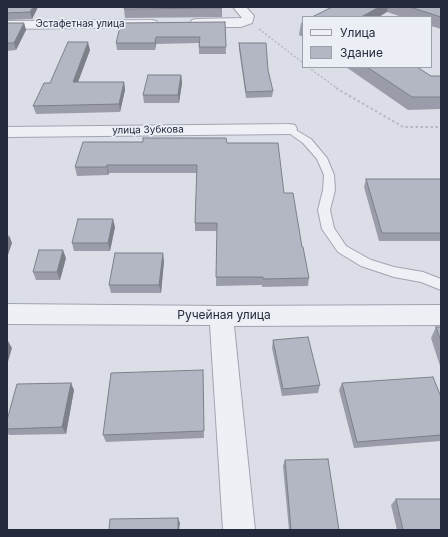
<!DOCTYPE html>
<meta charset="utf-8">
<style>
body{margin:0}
#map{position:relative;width:448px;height:537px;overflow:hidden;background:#dcdee7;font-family:Inter,sans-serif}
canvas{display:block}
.frame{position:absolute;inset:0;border:8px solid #252a3d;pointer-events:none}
.legend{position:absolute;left:302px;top:16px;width:130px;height:52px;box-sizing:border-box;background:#ebeef5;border:1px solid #9ca0ab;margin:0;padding:5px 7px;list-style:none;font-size:12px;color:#252a3d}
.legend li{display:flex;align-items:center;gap:8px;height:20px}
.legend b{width:20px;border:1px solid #9ca0ab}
</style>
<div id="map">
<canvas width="448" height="537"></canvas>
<div class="frame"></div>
<ul class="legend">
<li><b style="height:5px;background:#eff0f5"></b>Улица</li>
<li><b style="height:11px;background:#b3b7c4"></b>Здание</li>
</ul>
</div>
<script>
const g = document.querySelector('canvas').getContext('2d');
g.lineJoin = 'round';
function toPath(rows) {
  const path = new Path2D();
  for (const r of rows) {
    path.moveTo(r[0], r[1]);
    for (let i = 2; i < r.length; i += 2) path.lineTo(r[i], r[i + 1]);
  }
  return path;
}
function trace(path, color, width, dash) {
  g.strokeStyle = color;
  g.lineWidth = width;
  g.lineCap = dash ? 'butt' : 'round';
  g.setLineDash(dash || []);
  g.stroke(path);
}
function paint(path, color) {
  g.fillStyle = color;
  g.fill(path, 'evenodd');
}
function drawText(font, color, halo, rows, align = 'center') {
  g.font = font + ' Inter,sans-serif';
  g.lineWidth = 3.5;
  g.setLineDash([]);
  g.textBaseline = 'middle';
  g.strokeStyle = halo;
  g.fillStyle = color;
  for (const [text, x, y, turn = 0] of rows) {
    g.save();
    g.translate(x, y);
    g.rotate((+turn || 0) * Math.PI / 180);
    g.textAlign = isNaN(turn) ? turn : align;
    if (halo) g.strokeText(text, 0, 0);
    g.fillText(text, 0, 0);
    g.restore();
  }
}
const service = toPath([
 [289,126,311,139,327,158,334,175,335,190,330,210,334,228,346,246,371,260,394,267,423,272,441,279,441,290,421,282,394,277,361,266,338,252,322,229,318,210,323,190,324,175,317,159,303,143,286,131,284,129,286,127,289,126]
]);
const minor = toPath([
 [233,7,246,7,254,16,252,23,241,27,196,27,192,26,190,23,192,20,196,19,242,18,233,7],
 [152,20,156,21,158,24,156,27,7,29,7,21,152,20],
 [289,124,295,125,297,129,295,133,289,134,7,137,7,127,289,124],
 [7,304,221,306,441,305,441,325,234,326,255,530,223,530,210,325,7,324,7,304]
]);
trace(service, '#a1a4b1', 2);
trace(minor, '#a1a4b1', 2);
trace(toPath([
 [259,29,303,63],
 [308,67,338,89]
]), '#b6b9c1', 1.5, [2, 2]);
trace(toPath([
 [336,88,403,127,441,127]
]), '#b6b9c1', 2, [2.5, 2.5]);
paint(service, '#eff0f5');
paint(minor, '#eff0f5');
paint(toPath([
 [7,7,38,7,32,19,7,20],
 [332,7,441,7,441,29,431,26,431,17,402,17,387,12],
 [222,8,222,17,125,18,124,9],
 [225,22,226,54,199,54,199,43,156,44,155,50,117,50,116,43],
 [303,22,303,37,299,35,301,23],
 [7,23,24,23,26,30,16,50,7,51],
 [239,43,268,70,273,91,272,97,246,98,239,49],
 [90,50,78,82,124,82,125,90,120,112,36,114,33,106,50,83],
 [346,67,417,67,431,76,441,76,441,109,408,110],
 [181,75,182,83,179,103,144,103,143,95],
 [227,143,284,193,302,247,309,278,308,286,262,287,262,285,216,286,217,231,195,231,195,223,197,173,109,173,108,175,77,176,75,167],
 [366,179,441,179,441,241,379,241,364,187],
 [115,227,110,251,74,251,72,243],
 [66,258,60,280,36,280,33,272],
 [164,261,161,293,111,293,109,285],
 [436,327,441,327,441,369,431,338],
 [273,340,320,385,318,393,282,396,272,348],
 [203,370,204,438,106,442,103,435],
 [342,383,441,397,441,441,354,448,339,390],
 [74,390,66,434,9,435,7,432,7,420],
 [285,460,339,530,289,530,283,466],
 [396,499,441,530,397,530,391,505]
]), '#9a9da9');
paint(toPath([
 [33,7,38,7,32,19,30,12],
 [379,7,388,7,387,12,379,17,361,17],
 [24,23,26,30,16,50,14,43],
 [156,37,156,44,155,50,155,43],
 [88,42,90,50,75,90,73,82],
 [181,75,182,83,179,103,178,95],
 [124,82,125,90,120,112,119,104],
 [107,165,109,173,108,175,107,167],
 [113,219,115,227,110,251,108,243],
 [9,235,12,243,7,258,7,240],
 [63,250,66,258,60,280,57,272],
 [163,253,164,261,161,293,159,285],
 [8,341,12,348,7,365,7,344],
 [71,383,74,390,66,434,62,427],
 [178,518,180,523,179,530,178,530]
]), '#7d8089');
const building = toPath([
 [7,7,33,7,30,12,7,13,7,7],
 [125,7,220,7,222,8,124,9,125,7],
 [332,7,379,7,361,17,312,17,332,7],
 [410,7,441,7,441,17,410,7],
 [225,22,226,47,199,47,200,37,156,37,155,43,116,43,121,23,225,22],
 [7,23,24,23,14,43,7,43,7,23],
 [68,42,88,42,73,82,124,82,119,104,33,106,44,83,50,83,68,42],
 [239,43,266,43,268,70,273,91,246,92,239,43],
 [367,67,417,67,431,76,441,76,441,97,412,97,367,67],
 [148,75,181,75,178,95,143,95,148,75],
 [143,138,226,138,227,143,278,143,284,193,293,193,302,247,303,247,309,278,263,279,263,277,216,277,217,223,195,223,197,165,107,165,107,167,75,167,83,142,143,142,143,138],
 [366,179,441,179,441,233,382,233,366,179],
 [78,219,113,219,108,243,72,243,78,219],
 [39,250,63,250,57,272,33,272,39,250],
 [115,253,163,253,159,285,109,285,115,253],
 [436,327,441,327,441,341,436,327],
 [308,337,320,385,283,389,273,340,308,337],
 [203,370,204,431,103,435,111,373,203,370],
 [433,377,441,397,441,435,357,442,342,383,433,377],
 [71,383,62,427,7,429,7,420,17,384,71,383],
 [328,459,339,530,291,530,285,460,328,459],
 [396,499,441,499,441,530,403,530,396,499],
 [178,518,178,530,109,530,110,519,178,518]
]);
paint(building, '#b3b7c4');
trace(building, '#7d8089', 1);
drawText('10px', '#252a3d', '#ebeef5', [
 ["Эстафетная улица",80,24],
 ["улица Зубкова",148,130,-1]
]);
drawText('12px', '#252a3d', '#ebeef5', [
 ["Ручейная улица",224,315]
]);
</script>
